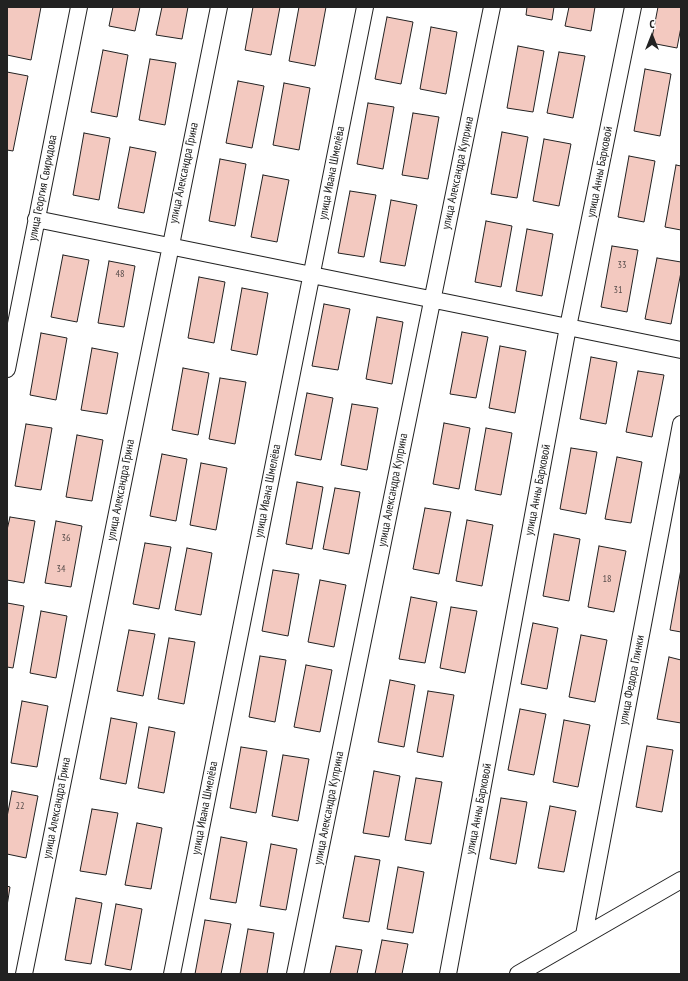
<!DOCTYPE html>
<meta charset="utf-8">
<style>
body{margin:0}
#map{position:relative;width:688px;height:981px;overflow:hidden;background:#fff;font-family:"PT Sans Narrow",sans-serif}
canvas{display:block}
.frame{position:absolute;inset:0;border:8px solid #222;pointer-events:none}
.north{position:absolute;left:632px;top:16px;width:40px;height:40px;-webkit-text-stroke:3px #fff;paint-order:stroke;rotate:0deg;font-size:11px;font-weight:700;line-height:16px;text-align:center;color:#222}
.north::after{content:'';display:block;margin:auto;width:14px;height:18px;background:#222;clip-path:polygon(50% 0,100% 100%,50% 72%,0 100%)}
</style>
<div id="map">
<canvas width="688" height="981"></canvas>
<div class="frame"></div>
<div class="north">С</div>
</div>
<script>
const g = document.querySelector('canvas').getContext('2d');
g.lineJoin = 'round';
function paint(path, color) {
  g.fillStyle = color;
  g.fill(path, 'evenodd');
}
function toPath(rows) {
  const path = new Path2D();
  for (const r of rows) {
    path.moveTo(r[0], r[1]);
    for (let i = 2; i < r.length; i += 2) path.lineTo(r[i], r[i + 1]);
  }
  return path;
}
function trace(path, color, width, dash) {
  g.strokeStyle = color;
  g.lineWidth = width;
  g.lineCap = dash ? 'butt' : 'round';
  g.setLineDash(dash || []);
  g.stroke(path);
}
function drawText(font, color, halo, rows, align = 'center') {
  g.font = font + ' "PT Sans Narrow",sans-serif';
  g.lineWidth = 3;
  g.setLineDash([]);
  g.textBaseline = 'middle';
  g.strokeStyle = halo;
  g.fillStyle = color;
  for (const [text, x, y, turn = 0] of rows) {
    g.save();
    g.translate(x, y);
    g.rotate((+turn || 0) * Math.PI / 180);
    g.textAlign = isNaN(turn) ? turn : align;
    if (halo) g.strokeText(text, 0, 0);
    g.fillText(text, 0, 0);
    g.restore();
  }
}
const building = toPath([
 [7,7,41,7,31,60,7,55,7,7],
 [113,7,140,7,135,31,109,26,113,7],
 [162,7,188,7,182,39,156,35,162,7],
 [253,7,280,7,271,55,245,50,253,7],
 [299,7,326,7,315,66,289,61,299,7],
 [527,7,554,7,552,20,526,15,527,7],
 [569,7,595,7,591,31,565,26,569,7],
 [658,7,681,7,681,27,677,48,651,43,658,7],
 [387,17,413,22,401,84,375,79,387,17],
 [431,27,457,32,446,94,420,89,431,27],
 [518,46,544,51,533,112,507,108,518,46],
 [103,50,128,55,117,117,91,112,103,50],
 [559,52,585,56,573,118,547,113,559,52],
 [150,59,176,63,165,125,139,120,150,59],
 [645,69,671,74,660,136,634,131,645,69],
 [7,72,28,76,13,151,7,150,7,72],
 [238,81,264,86,252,148,226,143,238,81],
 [284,83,310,88,299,150,273,145,284,83],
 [368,103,394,107,383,169,357,164,368,103],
 [413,113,439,117,428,179,402,175,413,113],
 [502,132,528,137,517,198,491,194,502,132],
 [84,133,110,138,99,200,73,195,84,133],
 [544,139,571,144,559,206,533,201,544,139],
 [130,147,156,152,144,213,118,208,130,147],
 [629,156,655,161,644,222,618,217,629,156],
 [220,159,246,164,235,226,209,221,220,159],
 [676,165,681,166,681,230,665,227,676,165],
 [263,175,289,180,277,242,251,237,263,175],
 [350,191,376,195,364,257,338,253,350,191],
 [391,200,417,205,405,266,380,262,391,200],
 [486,221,512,226,501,287,475,282,486,221],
 [527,229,553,234,542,296,516,291,527,229],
 [612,246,638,250,627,312,601,307,612,246],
 [63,255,89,260,77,322,51,317,63,255],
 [657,258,681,262,681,272,671,324,645,319,657,258],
 [109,261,135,266,124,327,98,323,109,261],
 [199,277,225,282,214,343,188,338,199,277],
 [242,288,268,293,257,355,231,350,242,288],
 [324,304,350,309,338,370,312,366,324,304],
 [377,317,403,322,392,384,366,379,377,317],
 [462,332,488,337,476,398,450,394,462,332],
 [41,333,67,338,56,400,30,395,41,333],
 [500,346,526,351,515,413,489,408,500,346],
 [92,348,118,353,107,414,81,410,92,348],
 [591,357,617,362,606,424,580,419,591,357],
 [183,368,209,373,198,435,172,430,183,368],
 [638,371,664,375,652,437,626,432,638,371],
 [220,378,246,382,235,444,209,439,220,378],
 [307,393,333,398,321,460,295,455,307,393],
 [352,404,378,408,367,470,341,465,352,404],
 [444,423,470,428,459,489,433,484,444,423],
 [26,424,52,428,41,490,15,486,26,424],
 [486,428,512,433,501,495,475,490,486,428],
 [77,435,103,440,92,501,66,497,77,435],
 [571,448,597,452,586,514,560,509,571,448],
 [162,454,187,459,176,521,150,516,162,454],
 [617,457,642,462,631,523,605,519,617,457],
 [201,463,227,468,216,530,190,525,201,463],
 [297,482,323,487,312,549,286,544,297,482],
 [335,488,360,492,349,554,323,549,335,488],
 [425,508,451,512,439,574,413,569,425,508],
 [10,517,35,521,24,583,7,580,7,530,10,517],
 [467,520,493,525,482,586,456,581,467,520],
 [56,521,82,526,71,587,45,583,56,521],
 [554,534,580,539,569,601,543,596,554,534],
 [145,543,171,547,159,609,133,604,145,543],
 [599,546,626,551,614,612,588,607,599,546],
 [187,548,212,553,201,615,175,610,187,548],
 [681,569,681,632,670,630,681,569],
 [273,570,299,574,288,636,262,631,273,570],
 [320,580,346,585,334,647,308,642,320,580],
 [411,597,437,602,425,663,399,659,411,597],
 [7,603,24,606,13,668,7,667,7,603],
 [451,607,477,611,465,673,440,668,451,607],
 [41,611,67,616,56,678,30,673,41,611],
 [533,623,558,628,547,689,521,684,533,623],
 [129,630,155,634,143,696,117,691,129,630],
 [581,635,607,640,595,702,569,697,581,635],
 [169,638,195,642,184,704,158,699,169,638],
 [260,656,286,660,275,722,249,717,260,656],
 [669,657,681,660,681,723,657,719,669,657],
 [306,665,332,670,320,732,294,727,306,665],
 [390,680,415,685,404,747,378,742,390,680],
 [428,691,454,695,443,757,417,752,428,691],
 [22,701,48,706,37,767,11,763,22,701],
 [520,709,546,714,534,775,508,770,520,709],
 [111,718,137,723,126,784,100,779,111,718],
 [564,720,590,725,578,787,553,782,564,720],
 [149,727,175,732,164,793,138,788,149,727],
 [647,746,673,750,662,812,636,807,647,746],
 [241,747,267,751,256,813,230,808,241,747],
 [283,755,309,759,298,821,272,816,283,755],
 [374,771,400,776,389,837,363,833,374,771],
 [416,778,442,782,431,844,405,840,416,778],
 [12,791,38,796,26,858,7,854,7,817,12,791],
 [501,798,527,802,516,864,490,859,501,798],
 [550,806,576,811,564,872,538,868,550,806],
 [92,809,118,813,106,875,80,871,92,809],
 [137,823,162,828,151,889,125,885,137,823],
 [221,837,247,842,236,903,210,899,221,837],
 [271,844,297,849,286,910,260,906,271,844],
 [355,856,380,860,369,922,343,918,355,856],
 [398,867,424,872,413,933,387,929,398,867],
 [7,886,10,887,7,906,7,886],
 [76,898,102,903,91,964,65,960,76,898],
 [116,904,142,909,131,970,105,965,116,904],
 [205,920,231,924,221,974,195,974,205,920],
 [248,929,274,933,267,974,240,974,248,929],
 [382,940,408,944,402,974,375,974,382,940],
 [336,946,362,950,357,974,330,974,336,946]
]);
paint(building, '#f3c9c0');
trace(building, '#222', 1);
const minor = toPath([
 [36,219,681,350],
 [7,369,79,7],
 [584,935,681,424],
 [24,974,219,7],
 [172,974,365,7],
 [295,974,492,7],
 [448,974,568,327,633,7],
 [518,974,681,880]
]);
trace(minor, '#222', 18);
trace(minor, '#fff', 16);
drawText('10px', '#564c4a', null, [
 ["33",622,265],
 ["48",120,274],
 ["31",618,290],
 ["36",66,538],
 ["34",61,569],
 ["18",607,579],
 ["22",20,806]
]);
drawText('12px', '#222', '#fff', [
 ["улица Анны Барковой",600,172,-79],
 ["улица Александра Грина",184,173,-78],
 ["улица Ивана Шмелёва",332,173,-79],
 ["улица Александра Куприна",458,173,-78],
 ["улица Георгия Свиридова",43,188,-79],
 ["улица Александра Грина",121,490,-79],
 ["улица Александра Куприна",393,490,-79],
 ["улица Анны Барковой",538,490,-79],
 ["улица Ивана Шмелёва",268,491,-79],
 ["улица Федора Глинки",632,680,-79],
 ["улица Александра Грина",57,808,-79],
 ["улица Ивана Шмелёва",205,808,-79],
 ["улица Александра Куприна",329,808,-79],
 ["улица Анны Барковой",479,809,-79]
]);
</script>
